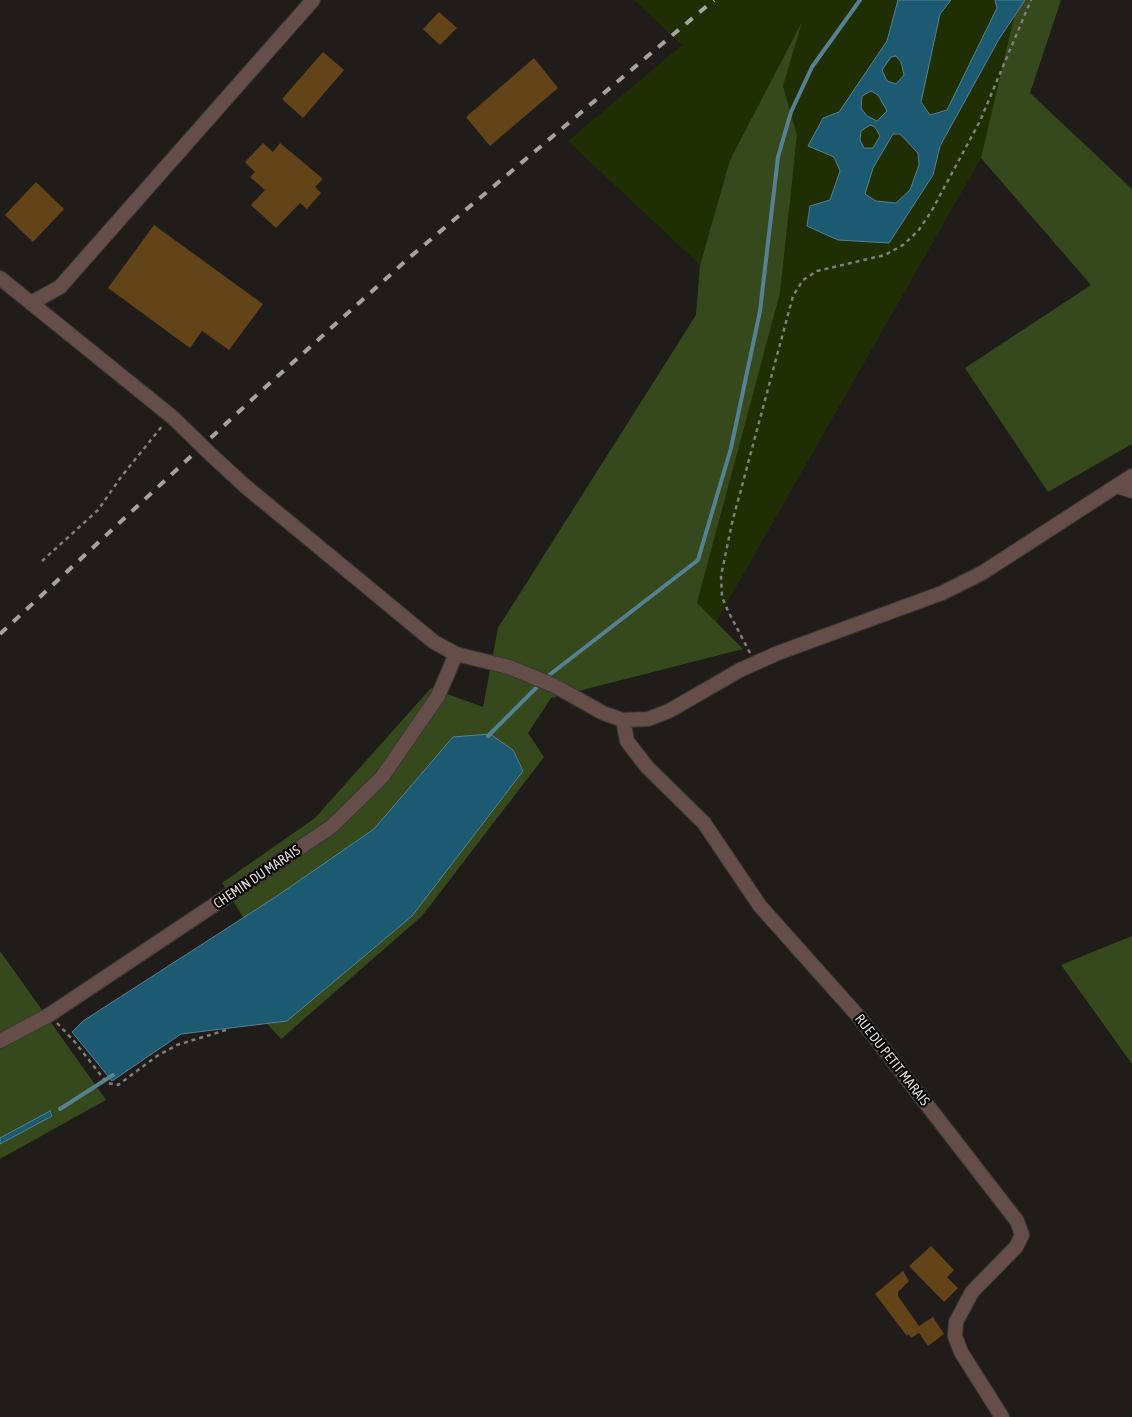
<!DOCTYPE html>
<style>
body{margin:0}
canvas{display:block;background:#1f1c19}
</style>
<canvas width="1132" height="1417"></canvas>
<script>
const g = document.querySelector('canvas').getContext('2d');
g.lineJoin = 'round';
function paint(path, color) {
  g.fillStyle = color;
  g.fill(path, 'evenodd');
}
function toPath(rows) {
  const path = new Path2D();
  for (const r of rows) {
    path.moveTo(r[0], r[1]);
    for (let i = 2; i < r.length; i += 2) path.lineTo(r[i], r[i + 1]);
  }
  return path;
}
function trace(path, color, width, dash) {
  g.strokeStyle = color;
  g.lineWidth = width;
  g.lineCap = dash ? 'butt' : 'round';
  g.setLineDash(dash || []);
  g.stroke(path);
}
function drawText(font, color, halo, rows, align = 'center') {
  g.font = font + ' "Asap Condensed",sans-serif';
  g.lineWidth = 4.5;
  g.setLineDash([]);
  g.textBaseline = 'middle';
  g.strokeStyle = halo;
  g.fillStyle = color;
  for (const [text, x, y, turn = 0] of rows) {
    g.save();
    g.translate(x, y);
    g.rotate((+turn || 0) * Math.PI / 180);
    g.textAlign = isNaN(turn) ? turn : align;
    if (halo) g.strokeText(text, 0, 0);
    g.fillText(text, 0, 0);
    g.restore();
  }
}
paint(toPath([
 [634,0,1018,0,981,158,716,622,697,604,780,293,797,135,783,86,801,26,730,160,700,265,568,141,682,45]
]), '#1f2f03');
paint(toPath([
 [1018,0,1061,0,1030,93,1132,189,1132,444,1048,492,965,368,1091,285,981,158],
 [802,22,783,86,797,135,780,293,697,603,743,649,551,698,528,733,544,757,422,916,281,1039,226,978,259,943,222,883,315,818,431,688,483,707,498,628,696,315,700,265,730,160],
 [1132,936,1132,1064,1061,965],
 [0,951,106,1100,0,1159]
]), '#36491c');
const water = toPath([
 [898,0,951,0,940,14,921,102,930,115,947,110,997,8,995,0,1025,0,999,39,940,146,933,175,889,243,838,240,807,226,810,206,830,200,840,171,834,157,808,146,823,118,839,112,887,41,898,0],
 [896,56,901,62,904,75,896,84,887,81,882,70,891,57,896,56],
 [871,91,878,95,887,111,877,121,867,116,861,108,862,96,871,91],
 [870,125,875,127,880,136,873,148,864,148,860,140,861,131,870,125],
 [893,134,900,134,918,153,919,165,910,190,896,203,876,201,865,194,873,168,893,134],
 [490,734,513,750,523,771,412,916,287,1021,181,1034,112,1081,72,1032,83,1021,277,896,374,829,453,737,490,734],
 [50,1111,52,1116,0,1144,0,1138,50,1111]
]);
paint(water, '#1c5a72');
trace(water, '#568192', 1);
trace(toPath([
 [548,676,698,560,731,448,760,311,778,157,791,112,812,67,860,0],
 [488,736,537,687],
 [60,1109,113,1075]
]), '#568192', 4);
paint(toPath([
 [439,12,457,28,440,45,423,29],
 [323,52,344,70,303,118,282,99],
 [534,58,558,88,490,146,466,117],
 [263,143,273,152,280,143,323,179,315,187,321,193,307,209,300,203,276,228,251,205,265,190,250,177,255,172,245,162],
 [36,182,64,209,33,242,5,215],
 [154,225,263,304,229,350,202,331,190,348,108,288],
 [931,1246,954,1270,947,1277,958,1288,944,1302,909,1266],
 [903,1271,909,1281,898,1292,898,1296,919,1326,933,1317,944,1334,928,1346,919,1333,911,1338,909,1334,907,1336,875,1294]
]), '#634419');
const minor = toPath([
 [31,303,60,287,313,0],
 [1117,486,1132,491],
 [623,720,627,741,647,767,704,823,760,906,859,1017,1017,1221,1022,1235,1016,1247,972,1292,956,1322,955,1336,961,1352,1002,1417],
 [0,1041,49,1015,331,827,382,777,438,696,456,654]
]);
const tertiary = toPath([
 [0,278,171,416,193,437],
 [205,449,245,486,434,642,456,654,509,667,555,686,603,713,623,720,648,719,669,711,740,670,778,653,942,593,982,573,1132,476]
]);
trace(minor, '#3a3734', 16);
trace(tertiary, '#3a3734', 16);
trace(toPath([
 [42,561,98,510,121,477,163,425],
 [750,653,728,611,722,597,721,576,732,523,793,296,803,280,817,271,885,255,903,245,918,231,931,212,980,121,1031,0],
 [57,1023,74,1041,107,1083,118,1085,157,1056,177,1045,226,1030]
]), '#817e7c', 2.5, [4, 4]);
trace(minor, '#654d49', 14);
trace(tertiary, '#654d49', 14);
trace(toPath([
 [0,634,259,393,410,257,714,0]
]), '#a5a3a1', 4, [9, 9]);
const tertiaryBridge = toPath([
 [193,437,205,449]
]);
trace(tertiaryBridge, '#3a3734', 16, []);
trace(tertiaryBridge, '#654d49', 14);
drawText('14px', '#dfdddb', '#080706', [
 ["CHEMIN DU MARAIS",257,877,-34],
 ["RUE DU PETIT MARAIS",892,1060,52]
]);
</script>
